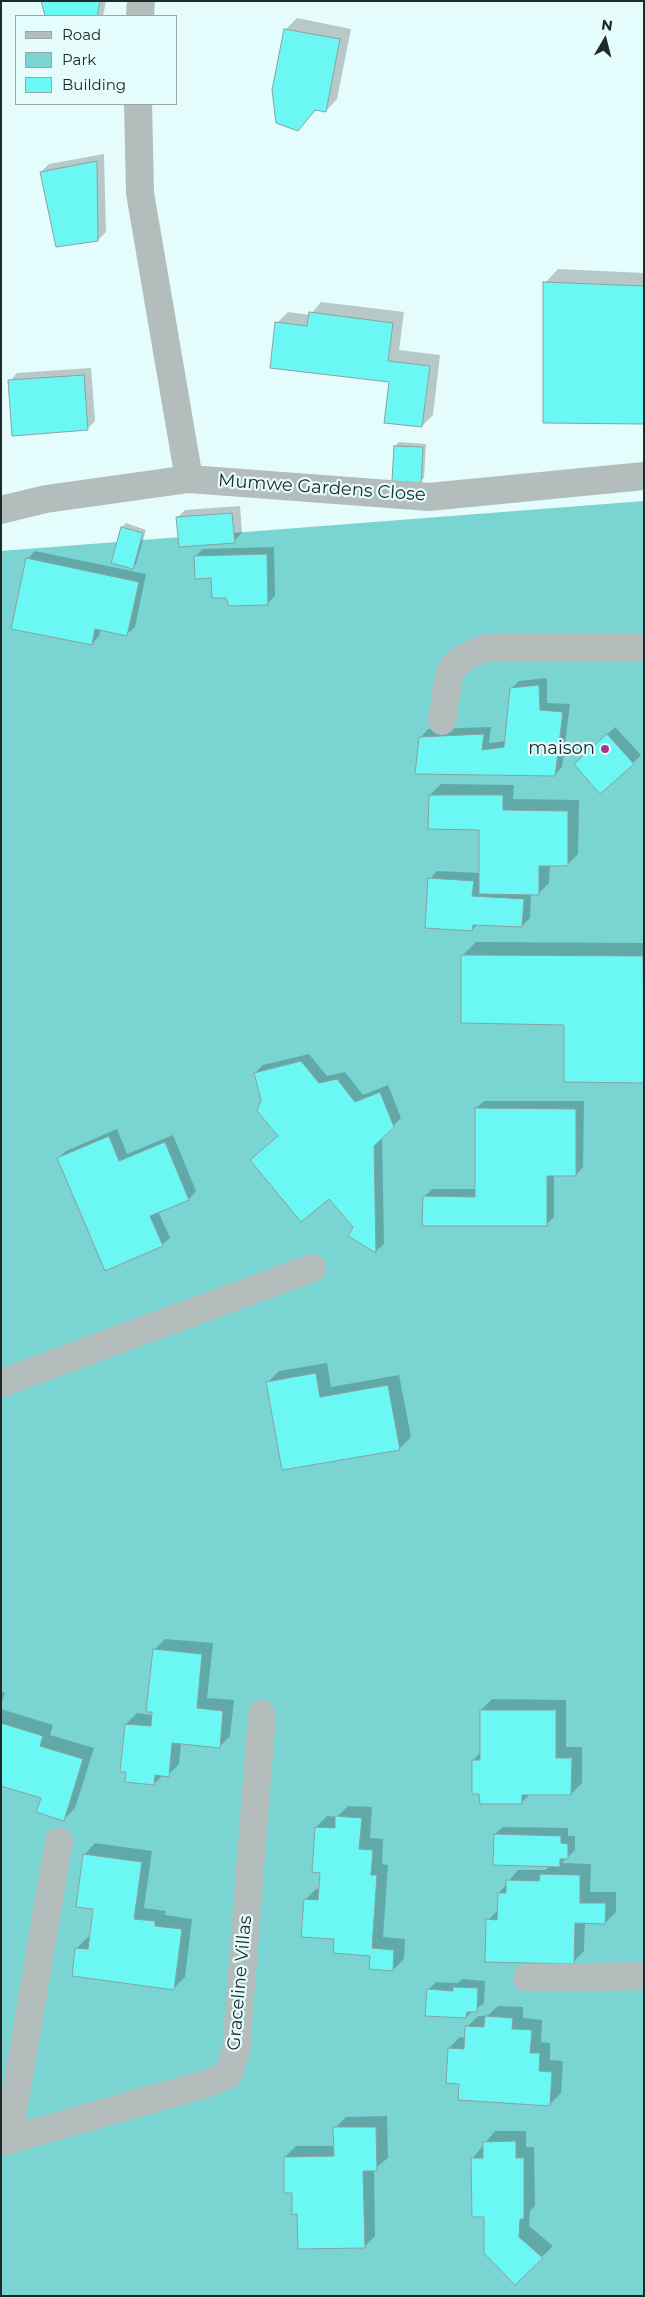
<!DOCTYPE html>
<style>
body{margin:0}
#map{position:relative;width:645px;height:2297px;overflow:hidden;background:#e4fcfb;font-family:Montserrat,sans-serif}
canvas{display:block}
.frame{position:absolute;inset:0;border:2px solid #202929;pointer-events:none}
.legend{position:absolute;left:15px;top:15px;width:162px;height:90px;box-sizing:border-box;background:#e4fcfb;border:1px solid #96a8a7;margin:0;padding:6px 9px;list-style:none;font-size:15px;color:#202929}
.legend li{display:flex;align-items:center;gap:10px;height:25px}
.legend b{width:25px;border:1px solid #96a8a7}
.north{position:absolute;left:580px;top:15px;width:50px;height:50px;-webkit-text-stroke:4px #e4fcfb;paint-order:stroke;rotate:8deg;font-size:14px;font-weight:700;line-height:20px;text-align:center;color:#202929}
.north::after{content:'';display:block;margin:auto;width:18px;height:22px;background:#202929;clip-path:polygon(50% 0,100% 100%,50% 72%,0 100%)}
</style>
<div id="map">
<canvas width="645" height="2297"></canvas>
<div class="frame"></div>
<ul class="legend">
<li><b style="height:6px;background:#b3bdbc"></b>Road</li>
<li><b style="height:14px;background:#7ad4d2"></b>Park</li>
<li><b style="height:14px;background:#6bf8f5"></b>Building</li>
</ul>
<div class="north">N</div>
</div>
<script>
const g = document.querySelector('canvas').getContext('2d');
g.lineJoin = 'round';
function paint(path, color) {
  g.fillStyle = color;
  g.fill(path, 'evenodd');
}
function toPath(rows) {
  const path = new Path2D();
  for (const r of rows) {
    path.moveTo(r[0], r[1]);
    for (let i = 2; i < r.length; i += 2) path.lineTo(r[i], r[i + 1]);
  }
  return path;
}
function trace(path, color, width, dash) {
  g.strokeStyle = color;
  g.lineWidth = width;
  g.lineCap = dash ? 'butt' : 'round';
  g.setLineDash(dash || []);
  g.stroke(path);
}
function drawText(font, color, halo, rows, align = 'center') {
  g.font = font + ' Montserrat,sans-serif';
  g.lineWidth = 4.5;
  g.setLineDash([]);
  g.textBaseline = 'middle';
  g.strokeStyle = halo;
  g.fillStyle = color;
  for (const [text, x, y, turn = 0] of rows) {
    g.save();
    g.translate(x, y);
    g.rotate((+turn || 0) * Math.PI / 180);
    g.textAlign = isNaN(turn) ? turn : align;
    if (halo) g.strokeText(text, 0, 0);
    g.fillText(text, 0, 0);
    g.restore();
  }
}
paint(toPath([
 [644,501,644,2296,1,2296,1,551]
]), '#7ad4d2');
paint(toPath([
 [42,1,106,1,103,16,46,16],
 [297,18,351,29,337,99,326,111,317,109,298,130,286,29],
 [104,154,106,232,98,240,41,172,49,164],
 [558,269,644,273,644,422,545,283],
 [321,302,404,312,399,350,440,355,433,415,422,426,390,381,277,323,288,312,310,315],
 [91,368,95,421,87,429,10,381,17,373],
 [399,442,426,444,424,478,421,481,395,446],
 [240,506,242,533,234,541,178,517,185,510],
 [126,523,146,530,136,564,132,568,112,562,122,527],
 [274,547,275,596,267,604,227,597,196,556,203,549],
 [35,551,146,574,135,627,127,634,101,629,99,636,92,644,27,559],
 [547,678,547,703,570,704,562,767,555,775,421,737,428,729,491,727,489,743,506,741,511,689,519,681],
 [615,727,641,755,633,763,583,757],
 [441,784,514,785,513,799,579,800,578,854,567,865,550,865,549,883,538,894,531,894,530,918,522,926,478,924,472,930,430,879,437,871,480,873,480,829,430,795],
 [476,942,644,943,644,1081,565,1023,463,955],
 [309,1054,327,1076,345,1072,363,1095,388,1085,401,1118,382,1137,384,1244,376,1251,349,1235,355,1227,329,1197,251,1160,279,1136,262,1100,255,1073,263,1065],
 [484,1101,584,1101,583,1167,576,1175,554,1175,554,1217,546,1225,424,1197,432,1189,476,1189,476,1108],
 [117,1129,127,1154,173,1135,196,1191,189,1199,158,1211,170,1238,162,1245,58,1158,66,1151],
 [327,1363,331,1387,399,1375,411,1437,400,1448,268,1382,279,1371],
 [165,1639,213,1643,207,1698,234,1700,230,1736,219,1747,181,1743,179,1764,168,1775,163,1775,154,1784,126,1724,137,1713,153,1715,154,1650],
 [1,1692,5,1693,1,1704],
 [492,1699,566,1700,566,1747,582,1747,582,1783,571,1794,530,1794,521,1803,473,1760,481,1752,481,1710],
 [1,1709,53,1725,50,1735,94,1748,75,1808,64,1819,42,1797,1,1785],
 [348,1806,372,1807,370,1838,383,1839,382,1864,388,1865,383,1937,405,1939,404,1959,393,1970,371,1955,335,1937,305,1900,316,1889,320,1889,321,1871,316,1827,327,1816,337,1817],
 [503,1827,568,1828,568,1836,575,1836,575,1850,562,1863,591,1864,590,1892,616,1892,616,1912,605,1923,585,1922,584,1951,573,1962,488,1920,499,1909,499,1893,518,1870,545,1870,550,1866,495,1834],
 [95,1843,152,1851,144,1908,166,1911,165,1915,192,1919,185,1977,174,1988,77,1948,88,1937,91,1938,95,1908,84,1855],
 [462,1979,485,1981,484,2003,466,2017,428,1990,436,1982,458,1983],
 [498,2006,523,2007,523,2018,542,2020,541,2042,550,2043,550,2060,563,2061,561,2093,550,2104,460,2083,449,2048,460,2037,466,2038,467,2027,478,2016,487,2016],
 [387,2116,388,2158,374,2169,375,2236,364,2247,298,2213,285,2157,296,2146,335,2146,335,2128,346,2117],
 [495,2131,526,2131,526,2147,534,2147,535,2206,530,2211,529,2226,553,2246,515,2283,485,2215,472,2159]
]), '#0003');
const building = toPath([
 [41,1,100,1,97,16,45,16,41,1],
 [284,29,340,39,326,112,315,110,298,131,276,123,272,90,284,29],
 [97,161,98,241,56,247,40,172,97,161],
 [543,282,644,286,644,424,543,423,543,282],
 [309,312,393,323,388,361,430,366,422,427,384,423,389,382,270,368,275,322,307,326,309,312],
 [84,375,88,430,12,436,8,380,84,375],
 [394,446,423,447,421,483,392,481,394,446],
 [232,513,235,543,179,547,176,517,232,513],
 [121,527,143,533,133,569,111,563,121,527],
 [267,554,268,605,229,606,226,598,212,598,211,578,195,579,194,556,267,554],
 [26,558,139,582,127,636,95,629,92,645,11,629,26,558],
 [539,685,540,710,563,712,555,776,415,774,419,737,484,734,482,750,504,747,510,688,539,685],
 [607,734,634,764,600,794,574,764,607,734],
 [429,795,503,795,503,810,568,811,568,866,539,866,539,895,479,894,479,830,428,829,429,795],
 [428,878,474,881,472,896,524,899,522,927,473,925,472,931,425,928,428,878],
 [461,955,643,956,644,1083,564,1082,564,1025,461,1023,461,955],
 [301,1061,319,1083,337,1079,355,1102,380,1092,394,1127,374,1146,376,1253,348,1236,353,1227,329,1199,301,1222,250,1160,278,1136,257,1111,261,1100,254,1073,301,1061],
 [475,1108,576,1109,576,1176,547,1176,547,1226,422,1226,423,1196,475,1197,475,1108],
 [109,1136,119,1161,165,1142,189,1200,150,1216,163,1246,105,1271,57,1158,109,1136],
 [316,1373,320,1397,388,1385,400,1450,282,1470,266,1382,316,1373],
 [153,1649,202,1654,197,1708,223,1711,220,1748,172,1743,169,1777,155,1775,154,1785,125,1782,126,1772,120,1772,125,1724,151,1726,152,1712,146,1712,153,1649],
 [480,1710,556,1710,556,1758,572,1758,571,1795,522,1795,522,1804,480,1804,479,1794,472,1794,472,1760,480,1760,480,1710],
 [1,1723,43,1736,40,1746,83,1759,64,1821,36,1812,41,1798,1,1786,1,1723],
 [335,1816,362,1818,359,1849,373,1850,371,1875,377,1875,372,1948,394,1950,393,1971,369,1969,370,1956,333,1953,334,1939,301,1937,304,1899,318,1900,320,1873,312,1872,315,1827,335,1828,335,1816],
 [494,1834,561,1836,561,1843,568,1844,568,1859,560,1859,560,1867,493,1865,494,1834],
 [83,1854,142,1862,134,1919,155,1921,155,1926,182,1929,174,1990,72,1976,75,1948,88,1949,93,1909,76,1907,83,1854],
 [540,1874,580,1875,580,1903,606,1903,605,1924,575,1923,574,1964,485,1962,486,1919,497,1920,498,1893,506,1893,506,1880,539,1881,540,1874],
 [453,1987,478,1988,477,2012,467,2012,466,2018,425,2016,427,1989,453,1991,453,1987],
 [485,2016,513,2018,512,2029,532,2030,530,2053,540,2053,539,2071,552,2072,550,2106,458,2100,459,2084,446,2083,448,2048,464,2049,465,2026,484,2027,485,2016],
 [333,2127,376,2127,377,2171,363,2171,365,2248,298,2249,297,2214,292,2215,292,2193,284,2193,284,2157,334,2156,333,2127],
 [516,2141,516,2158,524,2158,524,2219,520,2219,519,2237,543,2258,515,2285,484,2253,484,2217,472,2217,471,2158,483,2158,483,2142,516,2141]
]);
paint(building, '#6bf8f5');
trace(building, '#8ba1a0', 1);
trace(toPath([
 [140,16,141,1],
 [138,104,140,193,189,479],
 [1,510,46,499,189,479,429,497,644,476],
 [442,721,449,675,453,667,461,659,485,648,644,648],
 [1,1383,312,1268],
 [527,1978,644,1976],
 [8,2140,59,1841],
 [1,2142,205,2084,228,2075,236,2051,262,1714]
]), '#b3bdbc', 28);
for (const [x, y, r, color] of [
 [605,749,5,"#af3487"]
]) {
  const dot = new Path2D();
  dot.arc(x, y, r, 0, 2 * Math.PI);
  g.fillStyle = color;
  g.fill(dot);
  trace(dot, '#e4fcfb', 2);
}
drawText('18px', '#202929', '#e4fcfb', [
 ["Mumwe Gardens Close",322,488,4],
 ["Graceline Villas",240,1983,-85]
]);
drawText('18px', '#202929', '#e4fcfb', [
 ["maison",595,749]
], 'right');
</script>
